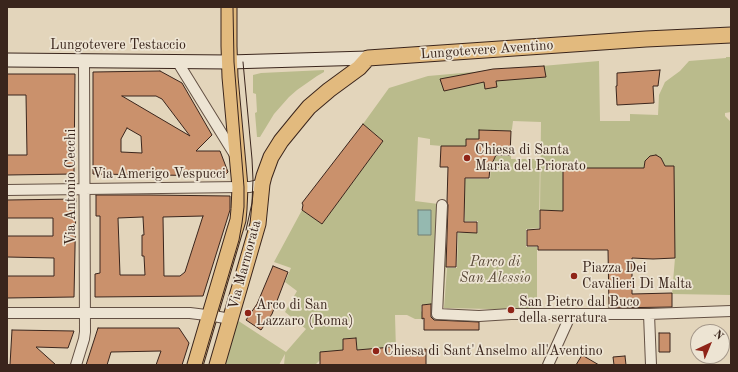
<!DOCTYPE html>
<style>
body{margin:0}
#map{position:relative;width:738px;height:372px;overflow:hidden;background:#e3d5bb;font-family:"Old Standard TT",serif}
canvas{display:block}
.frame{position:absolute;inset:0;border:8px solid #3a251c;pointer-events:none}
.north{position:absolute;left:690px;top:324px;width:40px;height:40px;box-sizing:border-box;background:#ede4d3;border:1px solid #a5988a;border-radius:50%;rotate:44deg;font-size:11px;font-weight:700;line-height:16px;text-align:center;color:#3a251c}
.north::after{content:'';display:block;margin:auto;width:14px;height:18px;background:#8f2418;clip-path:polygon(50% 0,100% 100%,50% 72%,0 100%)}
</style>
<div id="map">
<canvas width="738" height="372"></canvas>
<div class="frame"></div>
<div class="north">N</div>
</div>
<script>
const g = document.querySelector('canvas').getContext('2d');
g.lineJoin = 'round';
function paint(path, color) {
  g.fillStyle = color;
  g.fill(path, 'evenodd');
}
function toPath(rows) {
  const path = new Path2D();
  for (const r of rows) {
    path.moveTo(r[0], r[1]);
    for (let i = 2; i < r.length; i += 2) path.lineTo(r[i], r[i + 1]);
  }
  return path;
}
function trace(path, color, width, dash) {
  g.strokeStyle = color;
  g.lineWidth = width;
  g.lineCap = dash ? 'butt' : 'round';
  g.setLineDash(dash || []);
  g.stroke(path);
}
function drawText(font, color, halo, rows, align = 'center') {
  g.font = font + ' "Old Standard TT",serif';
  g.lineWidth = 3.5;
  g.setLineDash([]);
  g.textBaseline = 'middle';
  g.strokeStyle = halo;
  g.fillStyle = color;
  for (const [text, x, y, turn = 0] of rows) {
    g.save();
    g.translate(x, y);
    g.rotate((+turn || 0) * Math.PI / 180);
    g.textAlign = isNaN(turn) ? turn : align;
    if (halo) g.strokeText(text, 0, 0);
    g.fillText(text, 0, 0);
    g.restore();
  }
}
paint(toPath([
 [726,57,731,57,731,112,725,113,725,116,731,122,731,295,672,294,675,258,665,166,656,155,650,156,645,161,644,168,563,168,564,224,556,211,540,210,541,122,513,121,512,129,511,131,480,130,479,139,466,139,466,148,430,145,430,139,418,137,415,201,446,205,446,267,443,309,432,309,432,304,421,305,421,311,422,312,422,319,415,319,407,315,395,315,396,351,392,351,391,347,357,350,356,338,343,339,343,350,320,360,315,365,284,365,285,354,279,365,224,365,237,320,286,352,306,329,285,312,297,291,285,282,291,268,274,262,302,210,322,224,383,141,363,124,389,88,428,76,599,61,600,121,630,121,630,114,658,115,659,95,665,82,680,71,689,61,726,58],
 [324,70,324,72,317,76,297,90,289,97,274,114,260,137,257,137,255,113,257,112,256,94,253,93,253,75,261,73],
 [493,156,511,156,511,159,540,159,539,228,526,229,526,247,537,247,537,310,444,308,447,268,457,268,458,233,478,233,478,221,465,221,465,179,490,179,491,166,492,165,494,160]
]), '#babb8c');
const water = toPath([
 [418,210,431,210,431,235,418,235,418,210]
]);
paint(water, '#95b9b0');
trace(water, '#717e75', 1);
const building = toPath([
 [544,66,546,77,496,81,497,87,485,89,484,82,444,91,440,79,493,69,544,66],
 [660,70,658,86,653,86,654,103,617,105,616,86,617,86,617,73,660,70],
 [160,71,182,83,212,135,196,151,220,151,228,172,224,176,93,174,93,72,160,71],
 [122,96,156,96,162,99,190,136,122,96],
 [127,128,141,136,142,153,121,152,121,139,127,128],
 [7,74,75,74,74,174,7,175,7,155,27,155,26,95,7,95,7,74],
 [363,124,383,141,322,224,302,210,303,205,302,203,363,124],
 [479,130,511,131,510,155,496,155,490,168,489,178,465,178,464,222,477,222,477,233,457,232,456,267,446,267,448,205,447,202,448,167,440,167,441,146,466,146,466,139,479,139,479,130],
 [656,155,661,158,665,166,674,166,675,258,653,259,632,258,632,294,672,293,672,307,609,308,608,250,538,250,538,246,527,246,527,230,540,229,540,210,563,211,563,168,644,168,645,161,650,156,656,155],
 [96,195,149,195,230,196,230,210,203,296,95,297,95,274,100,273,100,216,96,216,96,195],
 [203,216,185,272,180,276,164,276,163,217,203,216],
 [143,217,144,235,142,235,142,256,144,256,145,275,120,275,118,218,143,217],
 [76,199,74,297,7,298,7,276,54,276,54,258,7,257,7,236,53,236,53,218,7,218,7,200,76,199],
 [273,266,288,272,272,314,261,330,246,320,257,304,273,266],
 [431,304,431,317,434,320,479,322,479,330,424,330,424,318,422,319,422,305,431,304],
 [98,328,179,328,189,343,182,365,156,365,161,351,111,352,107,365,86,365,98,328],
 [12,330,74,331,68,348,36,347,56,365,10,365,12,330],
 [659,333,670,333,670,352,659,352,659,333],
 [356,338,357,350,392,347,392,351,426,349,426,365,320,365,320,352,343,350,343,339,356,338],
 [582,355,599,365,576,365,582,355],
 [625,356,626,365,614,365,613,357,625,356]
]);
paint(building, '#ca916c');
trace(building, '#3a251c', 1);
const street = toPath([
 [177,61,235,155],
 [7,190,240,187,250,187,262,184],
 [442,205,437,314,479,316,511,314,649,314,731,311],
 [7,313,190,313,214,316,230,319],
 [649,314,651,365],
 [76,365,84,339,85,332,84,60],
 [548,365,571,314]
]);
const secondary = toPath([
 [7,60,229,62,368,58]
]);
const primary = toPath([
 [195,365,234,233,238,220,239,209,240,187,230,77,229,46,229,7],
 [217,365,258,224,262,184,264,176,271,157,281,141,299,119,309,107,329,90,359,68,368,58,646,39,731,35]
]);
trace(street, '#645144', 12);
trace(secondary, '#3a251c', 15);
trace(primary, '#3a251c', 17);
trace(street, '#ede4d3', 10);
trace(secondary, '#ede4d3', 13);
trace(primary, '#e2ba7e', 15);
trace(toPath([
 [243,62,252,159,253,180,252,203,246,230],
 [202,365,239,240,242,223,244,207,244,187,234,62,233,7]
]), '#3a251c', 1);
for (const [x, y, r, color] of [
 [467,158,4,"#8f2418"],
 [574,276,4,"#8f2418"],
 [511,310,4,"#8f2418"],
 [248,313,4,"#8f2418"],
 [376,351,4,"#8f2418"]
]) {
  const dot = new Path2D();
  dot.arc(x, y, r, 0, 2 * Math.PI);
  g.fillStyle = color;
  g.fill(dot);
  trace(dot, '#ede4d3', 1.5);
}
drawText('14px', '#3a251c', '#ede4d3', [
 ["Lungotevere Testaccio",118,45],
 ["Lungotevere Aventino",487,50,-4],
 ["Via Amerigo Vespucci",159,174],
 ["Via Antonio Cecchi",71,187,-90],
 ["Via Marmorata",245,265,-75]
]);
drawText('14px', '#3a251c', '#ede4d3', [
 ["Chiesa di Santa",475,150],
 ["Maria del Priorato",475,166],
 ["Piazza Dei",582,268],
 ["Cavalieri Di Malta",582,284],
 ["San Pietro dal Buco",519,302],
 ["della serratura",519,318],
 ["Arco di San",256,305],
 ["Lazzaro (Roma)",256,321],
 ["Chiesa di Sant'Anselmo all'Aventino",384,351]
], 'left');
drawText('italic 14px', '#5a4a38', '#ede4d3', [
 ["Parco di",495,262],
 ["San Alessio",495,278]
]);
</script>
